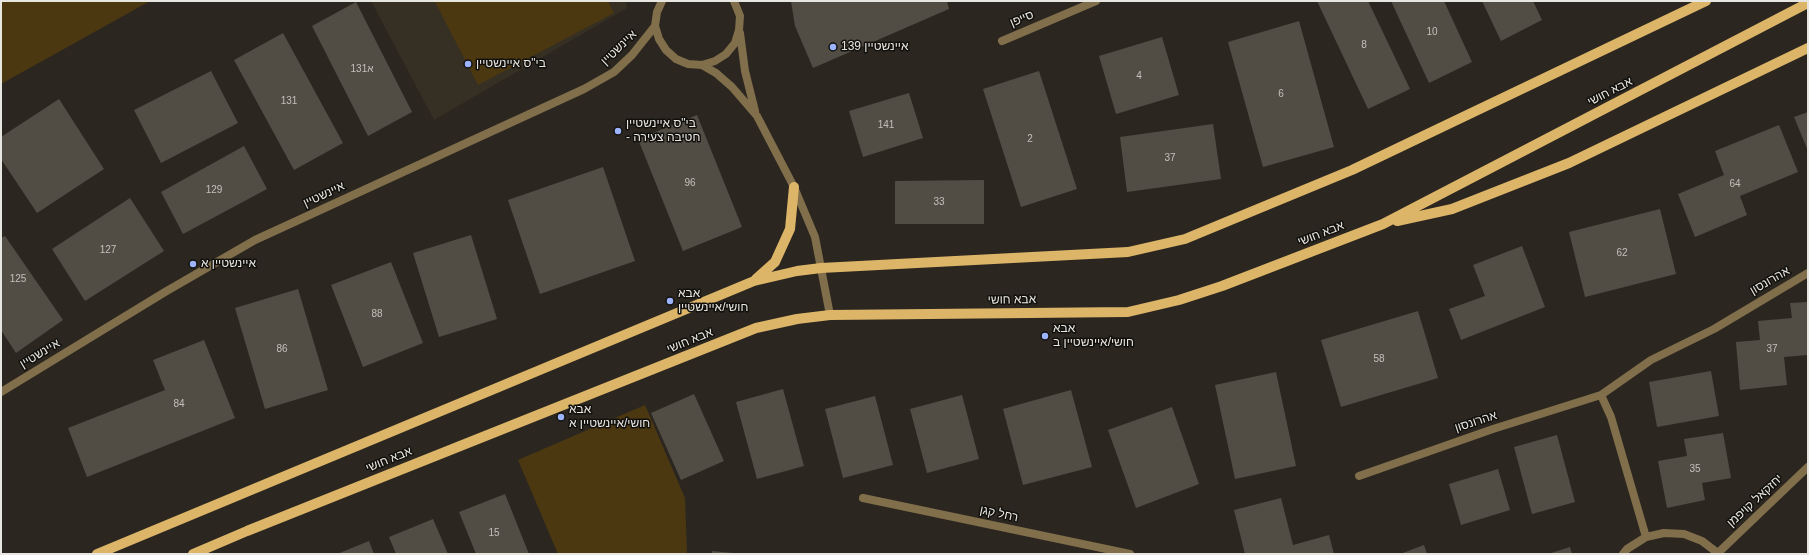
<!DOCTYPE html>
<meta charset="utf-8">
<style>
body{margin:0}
#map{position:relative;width:1809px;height:555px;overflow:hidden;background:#2b2720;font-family:Helvetica,sans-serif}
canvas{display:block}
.frame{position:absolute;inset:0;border:2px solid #e8e6e1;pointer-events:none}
</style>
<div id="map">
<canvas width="1809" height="555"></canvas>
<div class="frame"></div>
</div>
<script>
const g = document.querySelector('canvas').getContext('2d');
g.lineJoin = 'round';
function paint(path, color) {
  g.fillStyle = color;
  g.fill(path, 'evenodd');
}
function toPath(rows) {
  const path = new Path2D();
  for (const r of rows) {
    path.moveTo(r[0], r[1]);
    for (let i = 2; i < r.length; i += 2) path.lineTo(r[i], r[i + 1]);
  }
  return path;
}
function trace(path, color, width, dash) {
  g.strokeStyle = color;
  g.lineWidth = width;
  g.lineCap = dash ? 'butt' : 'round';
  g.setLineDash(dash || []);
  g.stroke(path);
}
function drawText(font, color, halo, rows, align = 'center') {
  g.font = font + ' Helvetica,"Noto Sans Hebrew",sans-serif';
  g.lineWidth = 3;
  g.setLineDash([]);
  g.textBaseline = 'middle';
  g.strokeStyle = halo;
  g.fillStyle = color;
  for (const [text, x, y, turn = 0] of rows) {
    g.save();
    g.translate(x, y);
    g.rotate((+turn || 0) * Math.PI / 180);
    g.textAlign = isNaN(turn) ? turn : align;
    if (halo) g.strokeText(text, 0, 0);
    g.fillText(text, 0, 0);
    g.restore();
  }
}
paint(toPath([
 [371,1,626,1,627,8,434,120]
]), '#362f23');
paint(toPath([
 [1,1,150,1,1,84],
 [608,1,614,13,478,85,435,2],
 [645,405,685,498,687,554,558,554,518,460]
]), '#4b3811');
paint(toPath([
 [791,1,947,1,949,9,813,68,795,26],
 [1317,1,1368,1,1410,89,1368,109],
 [1391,1,1444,1,1472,62,1429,83],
 [1482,1,1533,1,1542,20,1501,41],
 [356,2,412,112,368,136,312,26],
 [1299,21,1334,147,1263,167,1228,42],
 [283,33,343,143,294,170,234,60],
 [1162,37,1179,95,1116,114,1099,56],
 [211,71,238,123,161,163,134,110],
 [1039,71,1077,189,1021,207,983,89],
 [909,93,923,138,863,157,849,111],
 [59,99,104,169,37,213,1,159,1,137],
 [1808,112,1808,151,1794,117],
 [697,115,742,227,683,251,638,139],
 [1213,124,1221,179,1127,192,1120,137],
 [1779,125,1798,172,1740,196,1747,215,1695,237,1678,194,1724,175,1715,151],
 [244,146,267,189,183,234,161,192],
 [603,167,635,261,540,294,508,200],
 [984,180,984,224,895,224,895,181],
 [130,198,164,251,85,301,52,249],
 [1660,209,1676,274,1585,297,1569,232],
 [471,235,497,319,439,337,413,253],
 [5,236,63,320,16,353,1,330,1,238],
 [1522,246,1545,307,1461,340,1449,309,1485,296,1473,265],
 [391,262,423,343,363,367,331,285],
 [298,289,328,390,265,409,235,308],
 [1808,302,1808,355,1784,357,1787,385,1740,390,1736,342,1760,340,1758,321,1792,318,1790,303],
 [1418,311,1438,378,1341,407,1321,340],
 [204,340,235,418,87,477,68,428,165,390,153,360],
 [1711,371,1719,416,1657,427,1649,382],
 [1276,372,1296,466,1235,479,1215,385],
 [783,389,804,466,757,479,736,402],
 [1071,390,1092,467,1023,485,1003,409],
 [694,394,724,461,681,480,651,413],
 [962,395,979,459,927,473,910,409],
 [875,396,893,465,843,478,825,409],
 [1172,407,1199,484,1136,508,1108,430],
 [1723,433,1731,478,1702,483,1705,500,1667,508,1658,461,1687,456,1684,439],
 [1557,435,1575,502,1532,514,1514,447],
 [1498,469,1510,510,1461,525,1449,484],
 [505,494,529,554,476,554,459,512],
 [1281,498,1293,545,1329,535,1334,554,1245,554,1234,510],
 [433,519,448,554,396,554,389,537],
 [369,541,374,554,337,554],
 [1424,545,1427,554,1400,554],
 [1570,547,1572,554,1548,554],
 [712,551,733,553,733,554,712,554]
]), '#514d45');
trace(toPath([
 [662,1,657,12,655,26,659,39,666,50,676,59,688,64,702,65,715,61,726,54,735,43,739,30,740,16,734,1],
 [740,33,745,71,755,111],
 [1002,41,1096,1],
 [702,65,716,73,732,87,757,116,794,187,815,237,830,315],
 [1,392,165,292,255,240,584,89,614,72,632,55,655,26],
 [1601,395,1611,417,1646,537],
 [1359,476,1493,429,1601,395,1651,360,1714,329,1808,273],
 [863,498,1130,554],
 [1718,553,1808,467],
 [1623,554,1627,549,1646,537,1664,533,1684,534,1702,541,1719,554]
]), '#816e4b', 8);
trace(toPath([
 [1397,221,1452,209,1569,163,1808,48],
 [756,279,775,262,790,229,794,187],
 [97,554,754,281,797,271,821,268,1128,252,1185,239,1352,170,1706,1],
 [193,554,247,531,756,328,797,319,830,315,1128,312,1179,300,1222,286,1383,224,1808,3]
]), '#ddb568', 10);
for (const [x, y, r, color] of [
 [833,47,4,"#9cb4fd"],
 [468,64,4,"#9cb4fd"],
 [618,131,4,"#9cb4fd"],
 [193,264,4,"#9cb4fd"],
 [670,301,4,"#9cb4fd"],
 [1045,336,4,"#9cb4fd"],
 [561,417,4,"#9cb4fd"]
]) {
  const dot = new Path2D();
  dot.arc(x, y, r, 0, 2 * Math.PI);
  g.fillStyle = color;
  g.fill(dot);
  trace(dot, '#12100d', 1.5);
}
drawText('10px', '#c2c0ba', null, [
 ["10",1432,32],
 ["8",1364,45],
 ["131א",362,69],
 ["4",1139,76],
 ["6",1281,94],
 ["131",289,101],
 ["141",886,125],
 ["2",1030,139],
 ["37",1170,158],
 ["96",690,183],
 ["64",1735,184],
 ["129",214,190],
 ["33",939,202],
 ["127",108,250],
 ["62",1622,253],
 ["125",18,279],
 ["88",377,314],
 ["86",282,349],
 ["37",1772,349],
 ["58",1379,359],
 ["84",179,404],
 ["35",1695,469],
 ["15",494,533]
]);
drawText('12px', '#e8e6e1', '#12100d', [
 ["סייפן",1022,19,-23],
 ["איינשטיין",619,48,-44],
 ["אבא חושי",1610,92,-27],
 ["איינשטיין",324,195,-25],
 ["אבא חושי",1321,234,-21],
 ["אהרונסון",1770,281,-30],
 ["אבא חושי",1012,300,-1],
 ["אבא חושי",690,341,-22],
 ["איינשטיין",40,354,-31],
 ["אהרונסון",1476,422,-18],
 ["אבא חושי",389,460,-22],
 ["יחזקאל קויפמן",1755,501,-43],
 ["רחל קגן",999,514,12]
]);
drawText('12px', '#e8e6e1', '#12100d', [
 ["איינשטיין 139",841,47],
 ["בי\"ס איינשטיין",476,64],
 ["בי\"ס איינשטיין",626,124],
 ["- חטיבה צעירה",626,138],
 ["איינשטיין א",201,264],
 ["אבא",678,294],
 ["חושי/איינשטיין",678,308],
 ["אבא",1053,329],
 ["חושי/איינשטיין ב",1053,343],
 ["אבא",569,410],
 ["חושי/איינשטיין א",569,424]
], 'left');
</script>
